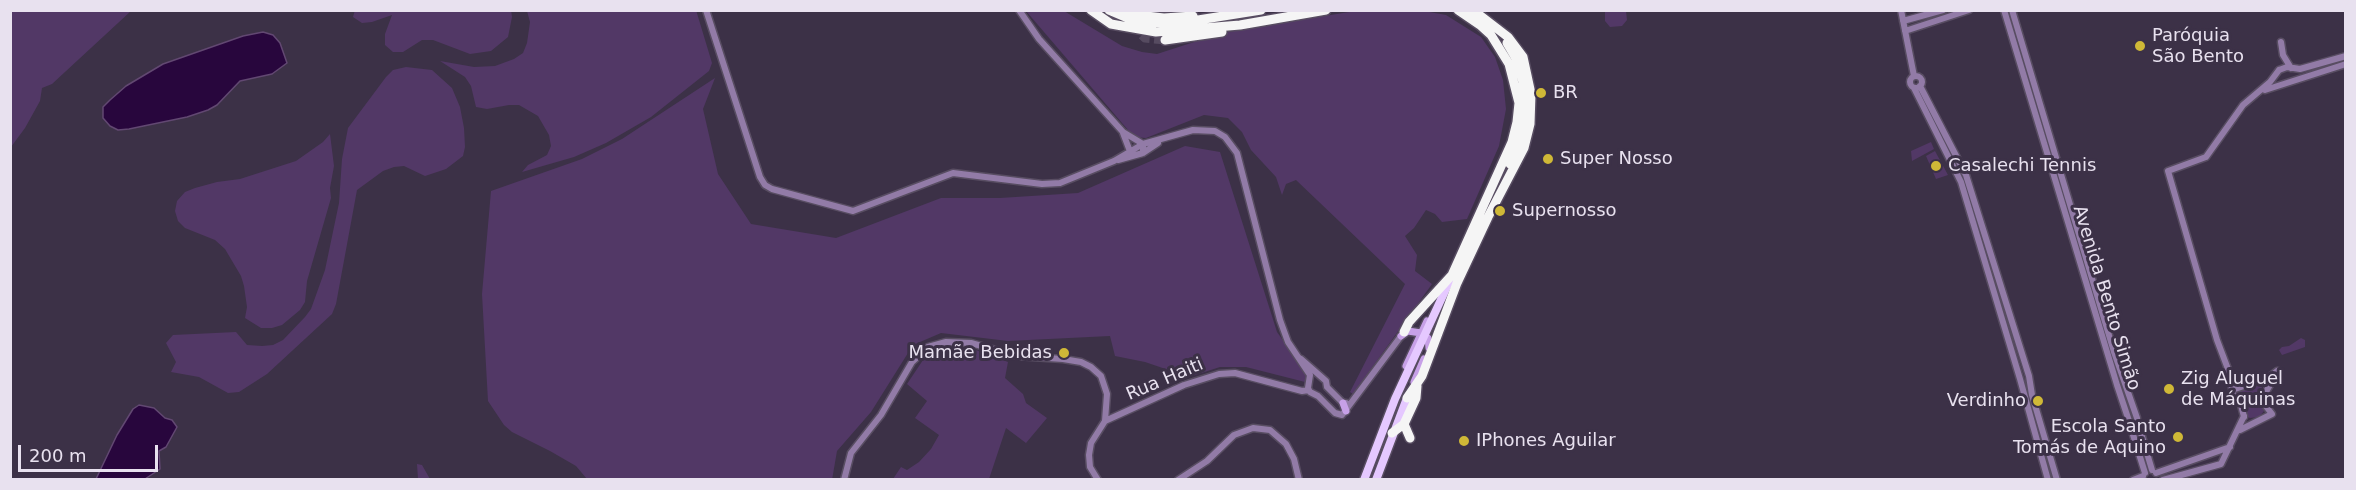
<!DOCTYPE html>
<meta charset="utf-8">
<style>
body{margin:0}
#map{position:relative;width:2356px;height:490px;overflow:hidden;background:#3c3147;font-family:"DejaVu Sans",sans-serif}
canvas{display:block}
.frame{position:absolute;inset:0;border:12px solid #e8e1ef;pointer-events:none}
.scale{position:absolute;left:18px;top:445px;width:140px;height:27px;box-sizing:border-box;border:3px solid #e8e1ef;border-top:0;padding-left:8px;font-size:18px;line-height:21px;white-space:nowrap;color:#e8e1ef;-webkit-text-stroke:4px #3c3147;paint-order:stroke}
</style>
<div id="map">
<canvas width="2356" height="490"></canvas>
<div class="frame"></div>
<div class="scale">200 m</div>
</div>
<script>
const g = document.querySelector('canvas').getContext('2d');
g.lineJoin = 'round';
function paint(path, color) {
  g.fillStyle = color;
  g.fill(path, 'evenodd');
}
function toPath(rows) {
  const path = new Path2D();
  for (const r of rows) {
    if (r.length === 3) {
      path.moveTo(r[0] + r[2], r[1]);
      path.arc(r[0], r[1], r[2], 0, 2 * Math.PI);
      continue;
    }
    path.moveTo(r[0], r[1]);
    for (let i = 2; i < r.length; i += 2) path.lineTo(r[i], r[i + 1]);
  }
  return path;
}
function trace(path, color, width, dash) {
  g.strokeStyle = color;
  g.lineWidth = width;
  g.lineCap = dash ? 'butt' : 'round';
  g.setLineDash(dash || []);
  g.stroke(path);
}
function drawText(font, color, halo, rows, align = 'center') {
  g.font = font + ' "DejaVu Sans",sans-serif';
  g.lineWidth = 6;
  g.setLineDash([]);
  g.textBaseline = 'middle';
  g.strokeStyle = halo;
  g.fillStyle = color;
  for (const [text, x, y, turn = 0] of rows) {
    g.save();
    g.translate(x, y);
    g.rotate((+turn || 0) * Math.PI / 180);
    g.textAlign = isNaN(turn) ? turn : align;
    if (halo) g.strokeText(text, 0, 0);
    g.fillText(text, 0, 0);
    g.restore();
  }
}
paint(toPath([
 [11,10,131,11,52,84,42,88,40,101,25,128,11,147],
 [355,10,511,10,512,17,508,37,491,51,470,54,433,40,422,40,403,52,393,52,385,45,385,34,392,15,372,22,362,23,353,17],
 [696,10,712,63,709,71,651,117,606,143,574,157,522,172,528,165,547,155,551,146,549,135,538,116,519,105,509,105,487,109,476,107,471,86,465,77,440,61,474,67,495,66,514,59,523,53,527,43,530,22,527,11],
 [1026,11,1064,11,1122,46,1142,52,1157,54,1222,33,1355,11,1424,11,1446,15,1481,37,1495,57,1503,80,1506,109,1499,146,1467,219,1442,222,1435,214,1426,210,1414,228,1405,236,1417,255,1415,271,1432,284,1353,394,1350,392,1405,284,1296,180,1286,184,1282,195,1276,177,1251,150,1242,132,1228,118,1204,115,1146,138,1134,137],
 [1605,11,1626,11,1627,20,1622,26,1610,27,1605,21],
 [406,67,432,70,452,88,460,107,464,128,465,147,463,156,446,169,425,176,404,166,394,167,383,171,357,190,336,304,332,314,267,374,239,392,228,393,199,377,171,372,176,362,166,343,173,335,236,332,247,345,262,346,273,345,283,340,305,317,311,309,325,270,339,203,342,159,348,128,386,77,393,70],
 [715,78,703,109,718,174,751,224,836,238,941,198,1000,198,1078,193,1185,146,1220,152,1277,332,1307,374,1305,382,1246,367,1220,367,1189,377,1145,362,1115,356,1110,336,1008,341,941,333,913,345,871,412,837,451,832,480,587,479,576,466,550,451,512,432,504,425,488,401,482,294,491,191,582,159,622,139],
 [330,134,334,166,330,188,331,198,307,281,305,302,300,310,282,325,272,328,261,328,245,318,247,307,244,286,241,276,225,249,215,240,185,228,178,221,175,211,177,201,185,192,195,188,217,182,240,179,296,161,323,142],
 [1931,142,1934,149,1912,161,1911,151],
 [1935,151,1948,175,1936,179,1926,156],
 [2301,338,2305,340,2305,347,2282,355,2279,350,2282,347,2289,346],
 [956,348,976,350,1008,362,1005,378,1023,394,1026,403,1047,418,1026,443,1006,428,989,479,893,479,901,467,907,470,919,462,931,449,939,435,915,418,927,401,907,384,925,357,930,353,941,349],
 [2259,384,2263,389,2260,400,2264,411,2259,417,2250,418,2246,416,2244,405,2237,396,2237,392],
 [417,464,422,465,430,479,418,479]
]), '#523866');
const water = toPath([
 [263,32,273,35,280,43,287,63,272,74,240,81,217,105,208,110,187,117,129,129,118,130,110,126,103,118,103,107,110,100,126,86,163,64,243,36,263,32],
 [139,405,154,408,165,418,172,420,177,427,166,447,159,451,160,469,145,479,96,479,117,435,133,409,139,405]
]);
paint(water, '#28063d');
trace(water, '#624872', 1.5);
trace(toPath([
 [1144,10,1140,16,1140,33,1145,38,1165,40]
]), '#564b60', 9, [9, 4.5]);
const tertiary = toPath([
 [706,10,760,177,765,185,772,189,853,211,953,173,1042,184,1060,183,1114,161,1143,144,1193,130,1215,131,1225,137,1237,153,1280,320,1288,342,1310,375,1308,388,1310,392,1318,396,1335,413,1342,415,1401,336],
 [1019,10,1039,39,1123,132,1143,144,1143,153],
 [1901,10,1914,76],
 [2004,10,2117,385,2129,421],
 [2012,10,2114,352,2137,418],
 [1903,21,1943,10],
 [1905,31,1969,10],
 [2281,42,2283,55,2291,68],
 [2279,70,2287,67,2300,69,2346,56],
 [1916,82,6],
 [1920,86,1966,175,2029,376,2032,395,2057,480],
 [1914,88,1961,182,2020,379,2048,480],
 [2265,90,2346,64],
 [1123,133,1131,154],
 [1118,160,1143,153,1158,143],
 [1301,359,1326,381,1327,387,1343,403,1346,403],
 [2231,381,2233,396,2241,405,2244,417],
 [2237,387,2231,377,2217,340,2168,171,2206,157,2243,105,2270,82,2279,70],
 [2235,389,2268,378,2277,371],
 [1105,421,1184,385,1219,374,1235,373,1302,391,1309,390],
 [2138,423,2152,470],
 [2130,425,2145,473],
 [2240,430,2272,414,2265,405,2263,397,2278,371],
 [2156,473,2230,447],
 [844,480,851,453,881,415,912,362,928,347,946,342,971,343,1017,356,1063,359,1081,362,1091,367,1101,376,1107,394,1105,421,1091,443,1089,455,1090,467,1098,480],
 [1178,480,1207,461,1234,435,1253,428,1270,430,1286,444,1294,459,1299,480],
 [2133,480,2143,476],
 [2163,480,2221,464,2244,416]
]);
const secondary = toPath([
 [1401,336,1408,331,1421,333,1428,338,1429,348],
 [1406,366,1427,321],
 [1414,382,1424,359],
 [1343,403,1346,411]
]);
const primary = toPath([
 [1364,480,1395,399,1451,278],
 [1376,480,1407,398]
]);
const motorway = toPath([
 [1091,10,1111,24,1156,32,1240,25,1326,10],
 [1109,10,1135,21,1173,24,1261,10],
 [1127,10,1146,16,1164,18,1193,16],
 [1165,40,1222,32],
 [1507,43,1517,60,1523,82,1525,103,1523,123,1510,164],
 [1404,332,1409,322,1452,275,1512,142,1517,122,1519,103,1509,64,1491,35,1480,25,1458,10],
 [1407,398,1422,376,1457,283,1488,217,1524,148,1530,124,1531,94,1523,57,1508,37,1473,10],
 [1392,433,1404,424],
 [1410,438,1404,424,1416,398,1417,386]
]);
trace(tertiary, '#584d62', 9);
trace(secondary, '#584d62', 10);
trace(primary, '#584d62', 11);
trace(motorway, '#584d62', 12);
trace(tertiary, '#927ba7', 6);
trace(secondary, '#c7a0e7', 7);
trace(primary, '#e5c8ff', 8);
trace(motorway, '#f5f5f5', 9);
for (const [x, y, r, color] of [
 [2140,46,6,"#cfb837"],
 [1541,93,6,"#cfb837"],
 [1548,159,6,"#cfb837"],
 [1936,166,6,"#cfb837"],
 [1500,211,6,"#cfb837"],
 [1064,353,6,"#cfb837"],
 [2169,389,6,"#cfb837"],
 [2038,401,6,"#cfb837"],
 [2178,437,6,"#cfb837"],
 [1464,441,6,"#cfb837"]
]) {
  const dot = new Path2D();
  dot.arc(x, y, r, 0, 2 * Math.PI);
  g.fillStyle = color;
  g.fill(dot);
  trace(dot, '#3c3147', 2);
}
drawText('18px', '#e8e1ef', '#3c3147', [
 ["Paróquia",2152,36],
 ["São Bento",2152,57],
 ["BR",1553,93],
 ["Super Nosso",1560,159],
 ["Casalechi Tennis",1948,166],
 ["Supernosso",1512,211],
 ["Mamãe Bebidas",1052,353,"right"],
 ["Zig Aluguel",2181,379],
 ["de Máquinas",2181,400],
 ["Verdinho",2026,401,"right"],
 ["Escola Santo",2166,427,"right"],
 ["Tomás de Aquino",2166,448,"right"],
 ["IPhones Aguilar",1476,441]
], 'left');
drawText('18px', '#e8e1ef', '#3c3147', [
 ["Avenida Bento Simão",2106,298,73],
 ["Rua Haiti",1165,380,-23]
]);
</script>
